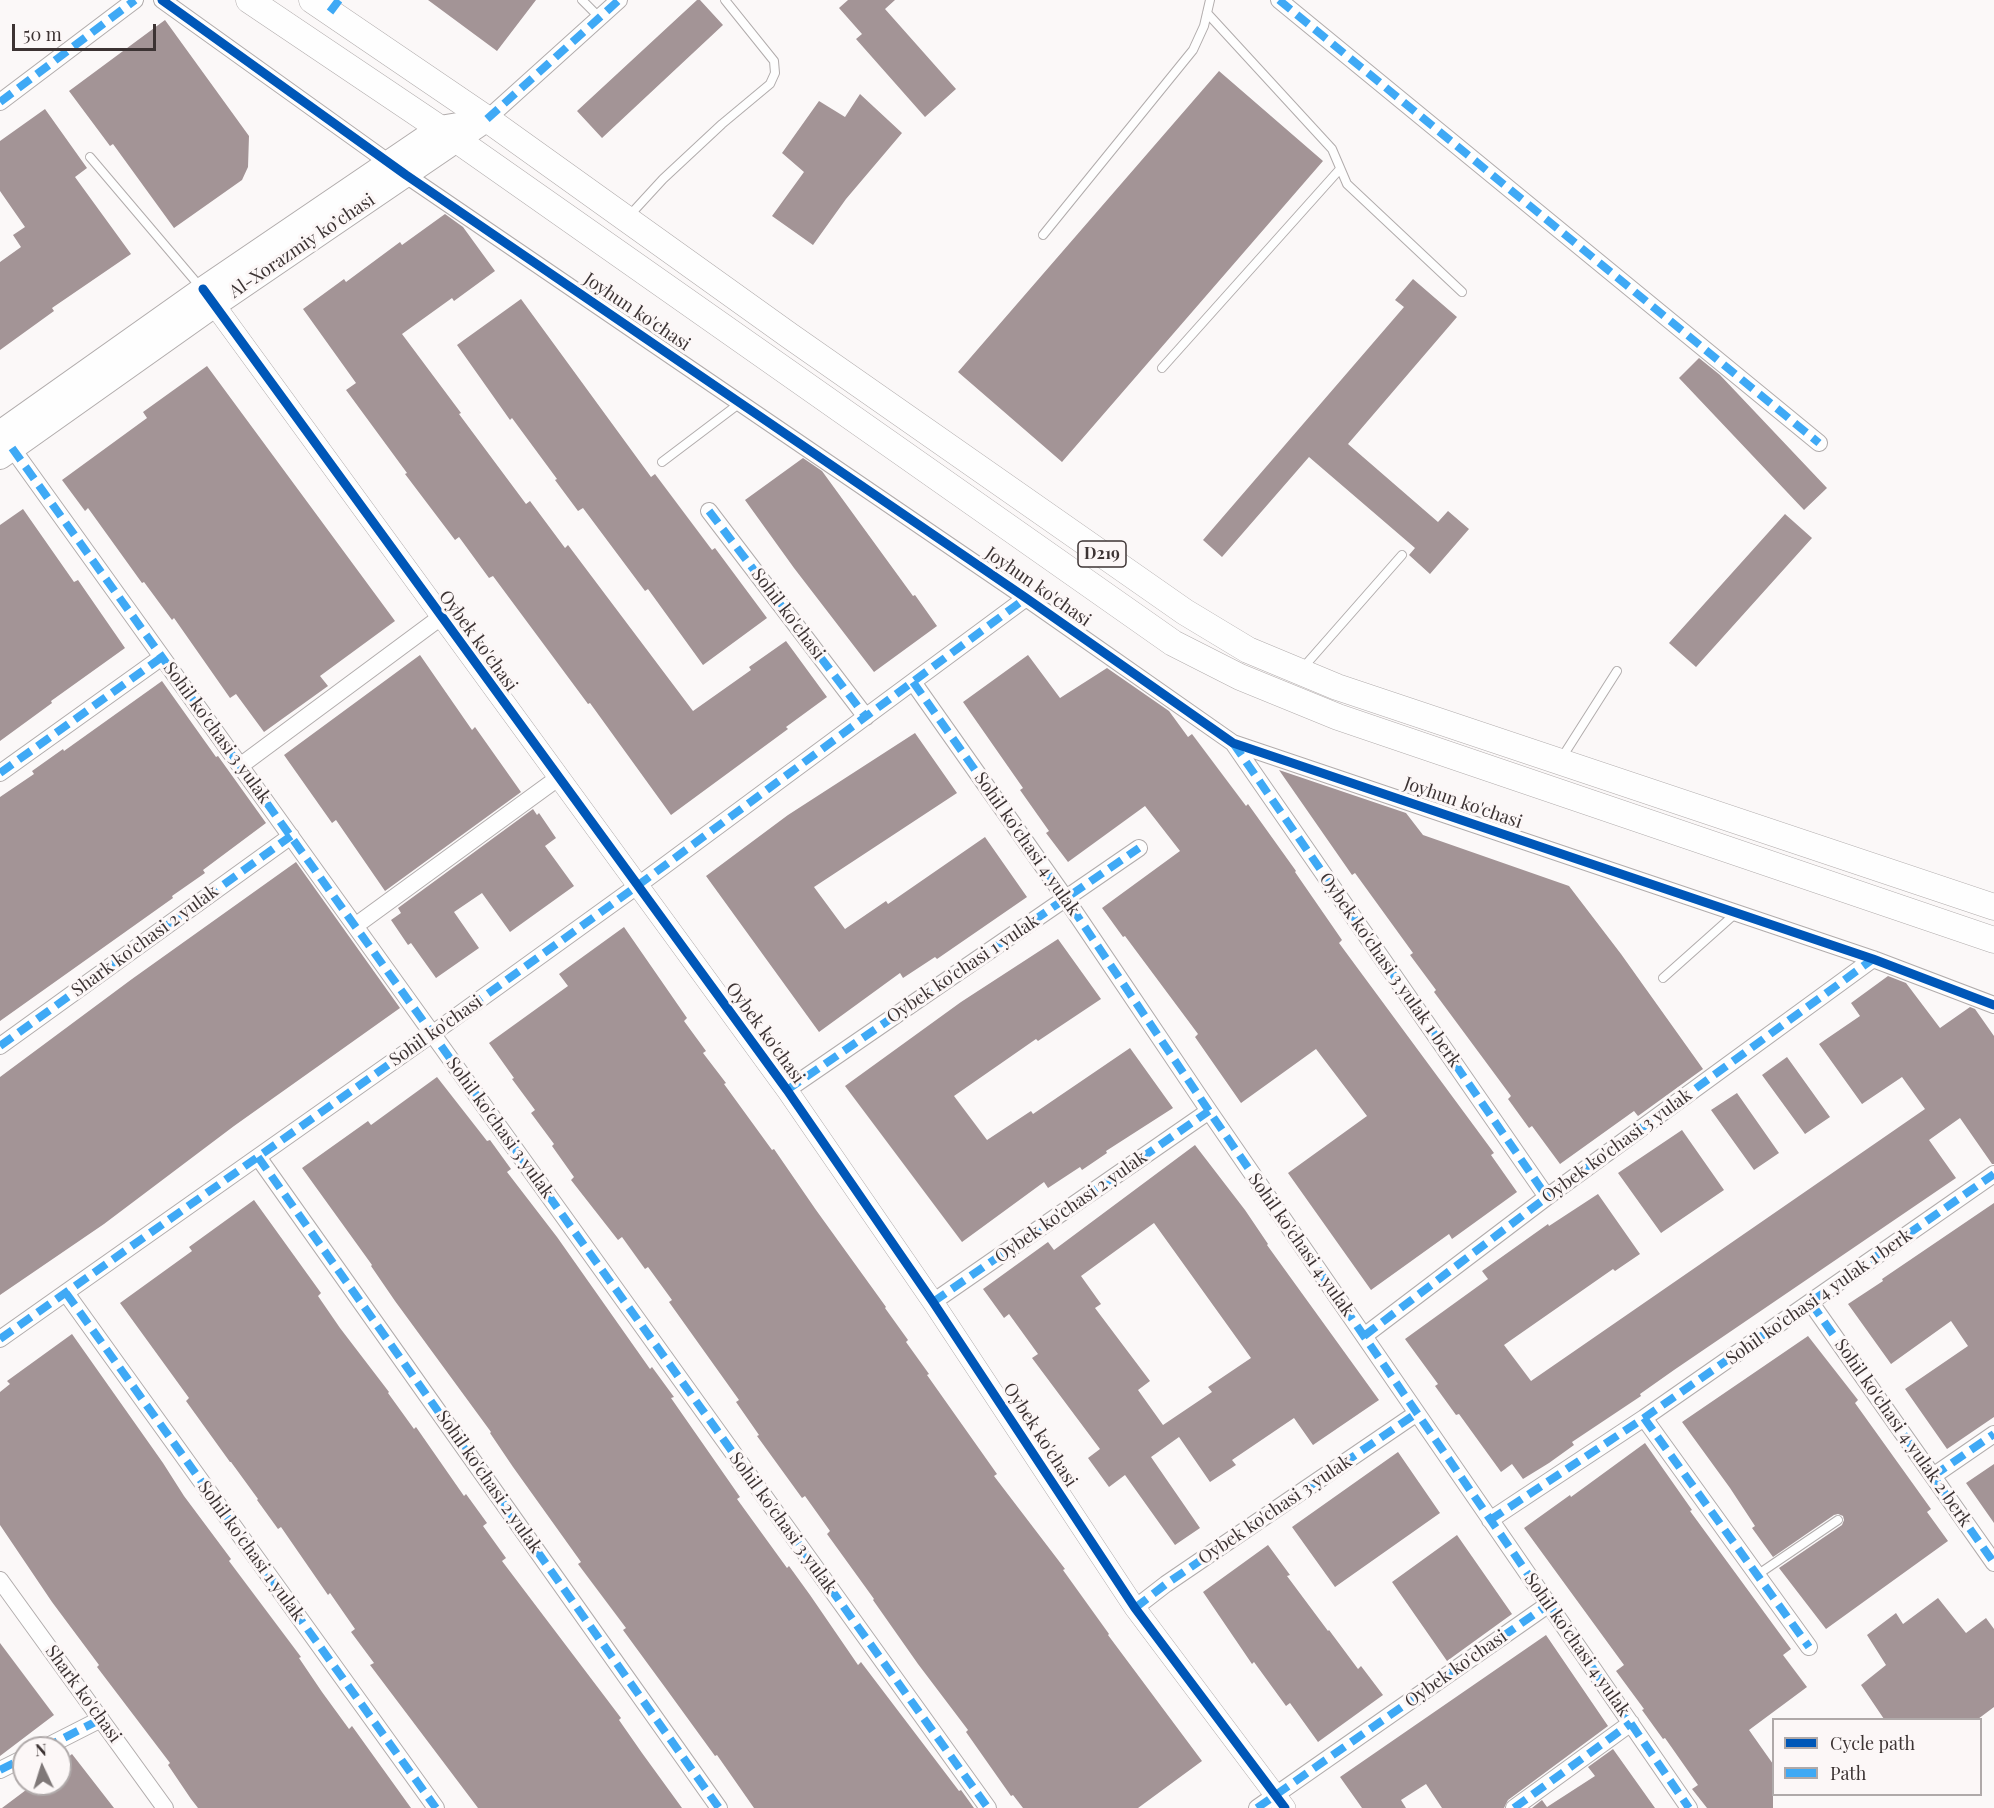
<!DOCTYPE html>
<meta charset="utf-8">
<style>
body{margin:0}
#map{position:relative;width:1994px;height:1808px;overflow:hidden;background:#fbf8f8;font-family:"Playfair Display",serif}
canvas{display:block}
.legend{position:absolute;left:1772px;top:1718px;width:210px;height:78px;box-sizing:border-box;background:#fcf7f7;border:2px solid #afa9a9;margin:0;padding:8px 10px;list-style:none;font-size:18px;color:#3c3333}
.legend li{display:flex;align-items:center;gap:12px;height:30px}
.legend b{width:30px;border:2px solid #afa9a9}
.north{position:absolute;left:12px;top:1736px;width:60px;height:60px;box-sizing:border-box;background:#fcf7f7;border:2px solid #afa9a9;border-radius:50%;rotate:356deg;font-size:16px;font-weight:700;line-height:24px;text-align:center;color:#3c3333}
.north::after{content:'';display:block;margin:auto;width:21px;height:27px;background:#7f7878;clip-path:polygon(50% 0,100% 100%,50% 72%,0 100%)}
.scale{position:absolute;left:12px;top:24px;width:144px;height:27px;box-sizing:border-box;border:3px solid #3c3333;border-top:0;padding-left:8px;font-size:18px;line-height:21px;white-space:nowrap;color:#3c3333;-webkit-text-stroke:4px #fcf7f7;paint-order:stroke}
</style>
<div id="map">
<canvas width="1994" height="1808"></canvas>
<ul class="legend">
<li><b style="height:8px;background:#0057b8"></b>Cycle path</li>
<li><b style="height:8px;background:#3fa9f5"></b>Path</li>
</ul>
<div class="north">N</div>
<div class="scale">50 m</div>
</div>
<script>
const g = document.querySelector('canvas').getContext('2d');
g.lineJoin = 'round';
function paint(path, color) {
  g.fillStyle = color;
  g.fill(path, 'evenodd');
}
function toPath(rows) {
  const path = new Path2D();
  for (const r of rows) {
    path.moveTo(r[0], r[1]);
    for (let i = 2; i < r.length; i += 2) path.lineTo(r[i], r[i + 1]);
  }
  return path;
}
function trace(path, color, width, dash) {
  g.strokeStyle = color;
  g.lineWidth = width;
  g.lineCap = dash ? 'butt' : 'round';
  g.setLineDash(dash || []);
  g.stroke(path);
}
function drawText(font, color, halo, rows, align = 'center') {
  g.font = font + ' "Playfair Display",serif';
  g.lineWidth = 6;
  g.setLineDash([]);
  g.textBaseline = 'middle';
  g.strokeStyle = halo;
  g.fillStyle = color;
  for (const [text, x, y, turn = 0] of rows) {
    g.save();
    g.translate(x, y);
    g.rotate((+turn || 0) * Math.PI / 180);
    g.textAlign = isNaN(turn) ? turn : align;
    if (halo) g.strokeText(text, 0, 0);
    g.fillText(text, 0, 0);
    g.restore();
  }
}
paint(toPath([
 [428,0,536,0,497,51],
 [697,0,700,0,723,25,602,138,577,111],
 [848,0,895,0,885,9,956,89,925,117,856,39,862,34,839,8],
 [165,20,249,136,248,167,242,180,174,228,113,144,110,146,69,91],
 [1219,71,1323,161,1062,462,958,372],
 [860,94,902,133,846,199,813,245,772,216,804,172,782,153,819,101,845,117],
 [45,109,87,168,75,177,131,254,52,308,54,311,0,350,0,262,21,247,13,235,25,227,0,191,0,141],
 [445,214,463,227,495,271,454,301,452,298,402,334,461,413,459,414,526,504,530,501,565,548,568,545,693,711,751,670,749,667,786,641,827,697,786,727,788,729,671,815,590,703,588,704,493,576,489,578,459,537,455,540,405,474,407,473,346,390,356,383,303,309,344,279,346,282,400,242,402,245],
 [1413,279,1457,317,1348,444,1438,522,1448,511,1469,529,1430,574,1409,555,1415,548,1309,457,1222,557,1203,540,1404,307,1395,300],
 [521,299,651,477,655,474,712,550,715,548,767,618,703,665,648,589,645,591,583,508,578,511,555,480,557,479,512,418,510,420,457,345],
 [1699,358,1720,375,1827,488,1804,510,1679,378],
 [207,366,395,621,320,676,328,686,264,732,236,694,230,698,174,618,172,620,144,582,142,583,88,508,85,511,62,480,147,418,143,412],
 [803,458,822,471,913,596,915,595,937,626,874,672,794,568,745,500],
 [23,509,74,582,78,580,125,648,51,701,52,703,0,741,0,525],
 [1785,514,1812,538,1696,667,1669,643],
 [420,655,472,730,475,727,521,792,385,891,336,820,332,823,284,755],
 [1028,655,1060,698,1107,668,1169,711,1188,737,1192,734,1246,806,1248,804,1296,871,1295,872,1342,940,1339,943,1494,1153,1491,1155,1517,1192,1452,1239,1449,1234,1371,1290,1288,1173,1367,1116,1316,1049,1241,1103,1195,1037,1198,1034,1125,936,1123,937,1102,908,1180,851,1145,806,1068,862,1046,833,1049,831,1020,790,1023,788,963,702],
 [162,681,216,757,218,756,266,823,203,870,205,873,172,896,173,898,0,1021,0,797,34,774,32,771,63,749,64,751],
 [915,733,957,793,814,887,845,929,886,901,888,904,985,837,1027,897,937,959,935,957,903,978,900,973,819,1032,706,876,788,815],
 [1279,770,1406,813,1423,835,1569,886,1621,954,1703,1069,1638,1116,1634,1111,1560,1164,1532,1126,1529,1128,1508,1099,1511,1096,1434,992,1436,990,1410,955,1413,953,1355,873,1352,875],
 [533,809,537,815,539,813,556,838,545,846,574,886,510,932,482,893,454,912,479,948,436,978,411,943,408,945,391,920,401,913,398,908],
 [296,862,400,1008,234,1126,104,1224,0,1295,0,1077,132,979],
 [624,927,687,1018,684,1021,706,1051,703,1053,726,1083,724,1084,772,1150,774,1149,816,1210,886,1307,885,1308,908,1340,906,1342,929,1374,927,1375,997,1474,994,1476,1065,1569,1063,1570,1109,1634,1108,1635,1202,1761,1138,1808,1023,1808,1013,1795,1011,1796,966,1732,968,1730,918,1664,873,1600,874,1599,827,1534,830,1531,805,1496,802,1498,757,1436,759,1435,736,1402,739,1400,669,1302,672,1300,648,1267,645,1269,622,1237,618,1240,571,1180,574,1177,552,1146,554,1144,531,1113,535,1110,512,1079,514,1078,489,1043,568,986,559,974],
 [1058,939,1101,999,1038,1041,1036,1039,954,1096,987,1140,1031,1111,1033,1114,1130,1048,1173,1108,1106,1151,1107,1153,1082,1170,1080,1167,1048,1188,1044,1182,962,1242,845,1086,961,1002],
 [1888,976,1906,983,1940,1028,1970,1007,1975,1009,1994,1036,1994,1164,1992,1164,1960,1118,1929,1140,1956,1178,1674,1370,1640,1394,1641,1396,1572,1442,1574,1445,1549,1463,1523,1479,1512,1464,1501,1472,1459,1414,1456,1415,1435,1386,1438,1384,1405,1339,1488,1279,1482,1271,1548,1224,1549,1226,1598,1194,1640,1254,1615,1271,1613,1269,1504,1345,1531,1381,1925,1109,1902,1077,1862,1104,1819,1044,1860,1016,1851,1003],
 [1787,1057,1830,1117,1805,1134,1762,1075],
 [437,1077,487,1141,490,1140,511,1169,507,1172,557,1237,650,1369,652,1367,674,1397,671,1398,740,1497,737,1499,787,1568,789,1566,810,1595,858,1665,861,1662,959,1791,961,1790,974,1808,754,1808,717,1755,715,1756,667,1690,623,1630,626,1628,578,1564,581,1562,513,1467,490,1433,491,1432,395,1301,371,1266,372,1265,302,1168,368,1121,371,1125],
 [1737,1093,1779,1153,1754,1170,1711,1110],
 [1682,1130,1724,1190,1661,1233,1618,1173],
 [1195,1145,1245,1210,1268,1244,1267,1245,1379,1400,1313,1445,1294,1418,1232,1460,1236,1465,1210,1482,1179,1437,1151,1457,1200,1528,1175,1545,1125,1475,1109,1487,1088,1458,1100,1449,1032,1358,1038,1354,1009,1314,1004,1318,983,1289,1048,1242,1054,1250],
 [1154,1223,1251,1358,1208,1387,1212,1392,1163,1425,1138,1390,1150,1381,1095,1308,1101,1304,1081,1276],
 [254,1200,321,1293,318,1296,340,1328,389,1392,388,1393,414,1429,416,1427,464,1496,466,1494,487,1523,483,1526,506,1558,502,1561,621,1718,619,1720,642,1753,682,1808,478,1808,370,1665,374,1663,351,1632,355,1629,330,1593,328,1595,281,1527,278,1529,257,1500,258,1499,231,1462,230,1462,186,1401,189,1398,120,1303,192,1251,189,1247],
 [1994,1203,1994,1417,1947,1449,1905,1389,1968,1346,1951,1321,1891,1364,1848,1304,1883,1281,1882,1279],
 [72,1334,163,1463,184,1496,231,1559,229,1561,301,1657,299,1658,322,1692,349,1729,352,1726,411,1808,198,1808,191,1799,168,1765,170,1763,97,1667,99,1665,52,1602,0,1525,0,1392,10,1384,7,1381],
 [1808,1336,1858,1400,1855,1403,1931,1509,1927,1512,1948,1541,1826,1629,1779,1568,1842,1525,1844,1520,1843,1516,1838,1514,1834,1515,1773,1557,1752,1528,1755,1526,1730,1488,1682,1422],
 [1645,1443,1692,1510,1690,1511,1791,1649,1783,1655,1807,1687,1749,1730,1773,1764,1773,1808,1707,1808,1692,1789,1698,1785,1665,1738,1663,1739,1642,1710,1644,1709,1616,1671,1624,1665,1524,1528,1570,1495,1571,1497],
 [1398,1452,1440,1513,1335,1587,1292,1527],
 [1994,1464,1994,1523,1966,1483],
 [1457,1535,1512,1614,1447,1661,1392,1582],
 [1268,1545,1290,1575,1287,1576,1328,1631,1329,1630,1358,1669,1361,1666,1383,1695,1318,1742,1290,1703,1286,1706,1254,1662,1252,1664,1203,1592],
 [1938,1598,1966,1633,1986,1618,1994,1629,1994,1707,1978,1719,1884,1719,1861,1685,1886,1665,1867,1635,1896,1613,1903,1624],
 [1546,1635,1608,1726,1508,1800,1504,1808,1442,1808,1426,1784,1401,1800,1406,1808,1362,1808,1340,1777],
 [0,1643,54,1715,0,1756],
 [1613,1749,1655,1808,1532,1808,1542,1800,1547,1807,1595,1776,1588,1767],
 [72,1754,114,1808,2,1808,34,1784,60,1784,60,1764]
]), '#a39496');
const service = toPath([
 [582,0,600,18],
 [1207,13,1332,149,1347,184,1462,292],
 [90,157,202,289],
 [629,216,663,179,722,124,770,84,775,73,774,61,725,0],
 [1043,235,1193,50,1204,26,1210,0],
 [1162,368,1340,169],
 [662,462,740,403],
 [1301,670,1402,555],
 [1561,759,1617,671],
 [1663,978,1736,913],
 [1757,1575,1838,1520]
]);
const minor = toPath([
 [162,0,406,175,1026,598,1233,743,1873,959,1994,1005],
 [1279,0,1819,443],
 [0,102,135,0],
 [487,119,619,0],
 [12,448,988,1808],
 [709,511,866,717],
 [913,682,1066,899,1209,1111,1689,1808],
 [1233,743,1547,1197],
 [240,766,441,617],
 [0,773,162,657],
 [355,926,558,778],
 [0,1046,291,836],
 [787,1090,1139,848],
 [258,1157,719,1808],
 [66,1293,436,1808],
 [933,1302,1209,1111],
 [1811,1303,1994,1563],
 [1364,1336,1547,1197,1873,959],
 [0,1339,432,1034,637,886,1026,598],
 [1644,1418,1809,1647],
 [1933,1476,1994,1434],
 [1490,1520,1644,1418,1994,1174],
 [0,1580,165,1808],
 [1135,1608,1166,1584,1417,1413],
 [44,1748,101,1719],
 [0,1770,24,1758],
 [1257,1808,1549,1604],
 [1514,1808,1631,1723]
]);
const tertiary = toPath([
 [205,292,787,1090,933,1302,1135,1608,1285,1808]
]);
const secondary = toPath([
 [0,433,203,289,440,128,458,125],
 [0,457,213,306,487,119]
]);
const primary = toPath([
 [249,0,457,140,1173,643,1240,677,1338,717,1994,940],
 [312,0,487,119,790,336,1185,612,1248,650,1337,687,1994,907]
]);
trace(service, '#b1acac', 10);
trace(minor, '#b1acac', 18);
trace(tertiary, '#b1acac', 22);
trace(secondary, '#b1acac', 26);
trace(primary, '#b1acac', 27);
trace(service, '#fefefe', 8);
trace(minor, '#fefefe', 16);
trace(tertiary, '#fefefe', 21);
trace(secondary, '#fefefe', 24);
trace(primary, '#fefefe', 26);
trace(toPath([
 [1279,0,1819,443],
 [330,12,339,0],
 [0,102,135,0],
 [487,119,619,0],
 [12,448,988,1808],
 [709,511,866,717],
 [913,682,1066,899,1209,1111,1689,1808],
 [1233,743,1547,1197],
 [0,773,162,657],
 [0,1046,291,836],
 [787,1090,1139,848],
 [258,1157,719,1808],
 [66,1293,436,1808],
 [933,1302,1209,1111],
 [1811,1303,1994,1563],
 [1364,1336,1547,1197,1873,959],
 [0,1339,432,1034,637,886,1026,598],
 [1644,1418,1809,1647],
 [1933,1476,1994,1434],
 [1490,1520,1644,1418,1994,1174],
 [1135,1608,1166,1584,1417,1413],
 [44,1748,101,1719],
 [0,1770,24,1758],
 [1257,1808,1549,1604],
 [1514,1808,1631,1723]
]), '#3fa9f5', 8, [15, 8]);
trace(toPath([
 [162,0,406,175,1026,598,1233,743,1873,959,1994,1005],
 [203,289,787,1090,933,1302,1135,1608,1285,1808]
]), '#0057b8', 9);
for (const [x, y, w] of [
 [1102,554,48]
]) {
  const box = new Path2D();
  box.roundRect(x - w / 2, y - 13, w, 26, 4.5);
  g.fillStyle = '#fcf7f7';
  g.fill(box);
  trace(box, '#3c3333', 1.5);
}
drawText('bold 16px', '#3c3333', null, [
 ["D219",1102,554]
]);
drawText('18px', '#3c3333', '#fcf7f7', [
 ["Al-Xorazmiy ko’chasi",302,246,-34],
 ["Joyhun ko'chasi",637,312,34],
 ["Joyhun ko'chasi",1038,587,35],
 ["Sohil ko'chasi",788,614,53],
 ["Oybek ko'chasi",478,641,54],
 ["Sohil ko'chasi 3 yulak",217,733,54],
 ["Joyhun ko'chasi",1463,803,19],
 ["Sohil ko'chasi 4 yulak",1027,844,55],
 ["Shark ko'chasi 2 yulak",145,941,-36],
 ["Oybek ko'chasi 1 yulak",963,969,-34],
 ["Oybek ko'chasi 3 yulak 1 berk",1390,970,55],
 ["Sohil ko'chasi",436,1031,-35],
 ["Oybek ko'chasi",765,1033,54],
 ["Sohil ko'chasi 3 yulak",500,1128,54],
 ["Oybek ko'chasi 3 yulak",1617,1146,-36],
 ["Oybek ko'chasi 2 yulak",1071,1207,-35],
 ["Sohil ko'chasi 4 yulak",1301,1245,55],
 ["Sohil ko'chasi 4 yulak 1 berk",1819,1297,-35],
 ["Sohil ko'chasi 4 yulak 2 berk",1903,1433,55],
 ["Oybek ko'chasi",1040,1435,57],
 ["Sohil ko'chasi 2 yulak",489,1482,55],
 ["Oybek ko'chasi 3 yulak",1275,1510,-34],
 ["Sohil ko'chasi 3 yulak",783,1523,54],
 ["Sohil ko'chasi 1 yulak",251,1551,54],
 ["Sohil ko'chasi 4 yulak",1577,1645,55],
 ["Oybek ko'chasi",1456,1669,-35],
 ["Shark ko'chasi",83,1694,54]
]);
</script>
